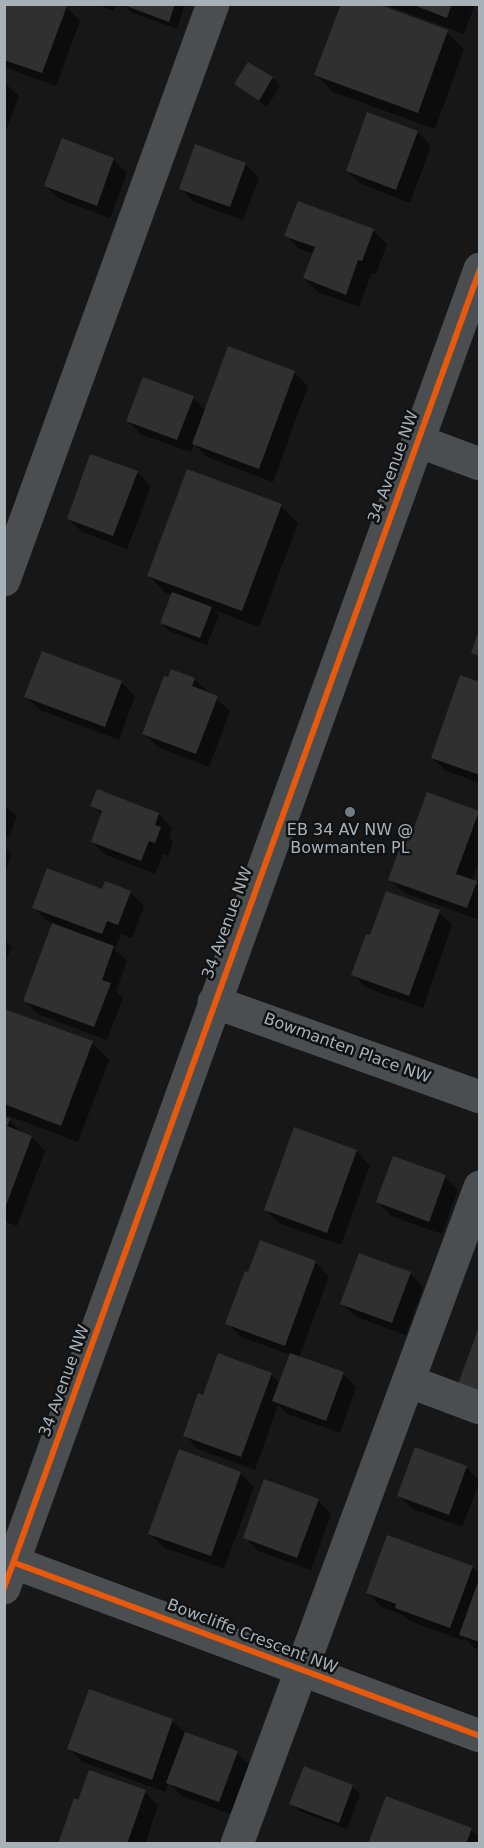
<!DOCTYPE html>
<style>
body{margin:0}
#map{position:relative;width:484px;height:1848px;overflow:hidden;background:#171717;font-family:"DejaVu Sans",sans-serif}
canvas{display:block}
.frame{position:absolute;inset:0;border:6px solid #a8b1b8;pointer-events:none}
</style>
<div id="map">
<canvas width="484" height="1848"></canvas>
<div class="frame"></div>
</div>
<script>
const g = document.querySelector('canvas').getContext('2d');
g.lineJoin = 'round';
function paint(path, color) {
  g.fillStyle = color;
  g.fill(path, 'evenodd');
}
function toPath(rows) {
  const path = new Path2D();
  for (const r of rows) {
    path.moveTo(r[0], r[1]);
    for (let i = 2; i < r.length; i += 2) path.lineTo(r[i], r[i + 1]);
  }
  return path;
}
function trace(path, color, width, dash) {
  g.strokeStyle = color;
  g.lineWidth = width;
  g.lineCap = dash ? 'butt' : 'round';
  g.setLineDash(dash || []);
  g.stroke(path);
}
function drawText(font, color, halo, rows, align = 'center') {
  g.font = font + ' "DejaVu Sans",sans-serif';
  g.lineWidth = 5;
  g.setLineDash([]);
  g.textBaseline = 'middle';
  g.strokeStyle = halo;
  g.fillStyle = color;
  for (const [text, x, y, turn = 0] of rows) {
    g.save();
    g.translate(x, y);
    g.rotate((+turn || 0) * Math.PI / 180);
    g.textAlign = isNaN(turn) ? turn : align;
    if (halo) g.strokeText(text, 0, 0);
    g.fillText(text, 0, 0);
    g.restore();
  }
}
paint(toPath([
 [4,4,66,7,80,21,56,86,4,67],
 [97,4,116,4,114,11],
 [123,4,185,4,177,29,131,12],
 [384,4,475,4,464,34],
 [447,32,464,49,435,129,333,92,316,75],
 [248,64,273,78,280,86,267,107,244,91,236,83],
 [4,82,19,96,4,136],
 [368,114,418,132,431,146,410,203,361,184,347,171],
 [113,159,127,173,110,218,59,199,46,186],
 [245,164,259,178,243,220,194,202,181,188],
 [373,230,387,244,376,274,372,273,359,307,318,292,304,278,314,254,299,249,286,235],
 [229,348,294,372,308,386,273,482,207,457,194,444,191,452,142,435,128,421,193,398,206,411],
 [137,472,151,486,127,549,82,532,68,519],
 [281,506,298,523,259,627,214,610,219,615,207,645,169,631,162,623,172,595,166,593,149,576],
 [194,679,230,711,209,767,158,747,144,733],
 [121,682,135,696,119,740,40,710,26,697],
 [480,683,480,783,446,771,432,757],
 [92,806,159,814,172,828,169,837,173,842,168,856,163,854,155,874,106,855,92,842,102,815],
 [4,807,9,809,17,816,9,838,4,837],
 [478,812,480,814,480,859,472,881,480,886,480,920,404,893,390,880,410,843],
 [4,847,12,854,4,874],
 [103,891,130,892,144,906,132,938,121,934,116,947,110,945,127,961,116,991,123,998,107,1040,38,1014,24,1000,53,923,47,921,33,907],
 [439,912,452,925,423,1008,367,988,353,975,371,937],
 [4,940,12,947,4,965],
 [4,1010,92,1043,109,1060,78,1142,4,1114],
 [4,1119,9,1120,23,1134,32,1137,45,1151,17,1226,4,1221],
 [356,1151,370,1165,341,1245,279,1223,265,1209],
 [445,1177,458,1190,442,1234,391,1216,378,1202],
 [315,1262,329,1276,299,1358,343,1374,356,1387,340,1433,288,1414,278,1405,255,1470,198,1449,185,1435,203,1397,271,1374,280,1384,291,1355,241,1337,227,1323,249,1274],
 [410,1273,423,1287,406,1335,356,1317,342,1304],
 [466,1467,480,1481,462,1527,413,1509,399,1496],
 [240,1473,254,1487,224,1569,163,1547,150,1533],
 [318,1500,331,1514,311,1570,258,1551,245,1537],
 [472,1567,480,1574,480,1650,474,1648,465,1638,464,1641,410,1621,403,1615,381,1607,368,1593],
 [172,1720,186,1734,237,1753,250,1766,233,1815,182,1796,169,1783,165,1792,83,1762,69,1749],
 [352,1786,360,1794,347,1829,299,1811,291,1803],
 [145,1792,158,1805,145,1844,59,1844,79,1802],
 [471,1829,480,1838,480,1844,369,1844]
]), '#0007');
paint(toPath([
 [4,4,63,4,67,6,42,73,4,60],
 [121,4,175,4,169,22],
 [341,4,378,4,448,30,418,113,314,75],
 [411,4,452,4,447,18],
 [248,62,273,77,259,101,234,84],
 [367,112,418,131,396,190,346,171],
 [62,138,114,158,97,206,44,186],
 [195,144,246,163,230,207,179,189],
 [298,201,374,229,362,261,358,260,346,295,303,278,315,247,284,236],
 [228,346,295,371,259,469,192,444],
 [143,377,194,396,177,440,126,421],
 [90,454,138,471,113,536,67,519],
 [187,469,282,504,242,611,147,576],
 [172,592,212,607,200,638,160,623],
 [479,630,480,630,480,656,471,653],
 [42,651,122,681,105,727,24,697],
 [171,669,195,678,192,686,218,696,196,754,142,734,164,676,168,677],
 [460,675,480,682,480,775,431,758],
 [97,789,159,813,155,825,161,827,155,843,149,841,141,861,91,842,102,811,90,806],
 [427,792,479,811,456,874,477,881,467,908,388,880,403,839,409,841],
 [47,868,102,889,105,881,131,891,118,925,107,921,102,934,32,908],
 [386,891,440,910,409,996,351,975,366,934,370,935],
 [52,923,114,946,102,980,111,983,94,1027,23,1001],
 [4,1009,93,1041,61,1126,4,1104],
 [4,1117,10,1119,7,1126,32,1136,5,1208],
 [294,1127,357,1150,327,1233,264,1210],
 [393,1156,446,1175,429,1222,376,1202],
 [260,1240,316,1261,285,1346,225,1324,245,1271,248,1272],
 [359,1253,411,1272,392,1323,340,1304],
 [479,1327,480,1327,480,1404,454,1395],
 [218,1353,272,1373,241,1457,183,1436,198,1393,203,1395],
 [290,1353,344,1372,326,1421,272,1401],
 [415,1447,467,1466,449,1515,397,1496],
 [179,1449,241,1472,211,1556,148,1534],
 [264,1479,319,1499,297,1558,243,1538],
 [387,1535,473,1566,450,1628,395,1608,396,1604,366,1593],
 [479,1579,480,1579,480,1642,459,1635],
 [89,1689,173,1719,152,1780,67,1749],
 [185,1732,238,1751,219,1802,166,1783],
 [304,1766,353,1785,339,1823,289,1804],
 [89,1770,146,1790,127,1844,58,1844,74,1798,78,1800],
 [386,1796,472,1828,466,1844,368,1844]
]), '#303031');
trace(toPath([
 [418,441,480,464],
 [4,580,213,4],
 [214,1002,480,1097],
 [408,1381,480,1408],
 [15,1563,480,1736],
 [4,1588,480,269],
 [237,1844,480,1187]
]), '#4b4e50', 33);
trace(toPath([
 [15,1563,480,1736],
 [4,1588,480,269]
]), '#e8590c', 6);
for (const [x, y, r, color] of [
 [350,812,6,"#757b80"]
]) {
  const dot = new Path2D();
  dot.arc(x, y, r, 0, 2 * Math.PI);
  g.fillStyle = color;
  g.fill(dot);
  trace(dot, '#111213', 2);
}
drawText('16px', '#a8b1b8', '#111213', [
 ["34 Avenue NW",394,467,-70],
 ["34 Avenue NW",228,923,-70],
 ["Bowmanten Place NW",347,1049,20],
 ["34 Avenue NW",65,1381,-70],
 ["Bowcliffe Crescent NW",252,1637,21]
]);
drawText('16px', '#a8b1b8', '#111213', [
 ["EB 34 AV NW @",350,831],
 ["Bowmanten PL",350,849]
]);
</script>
